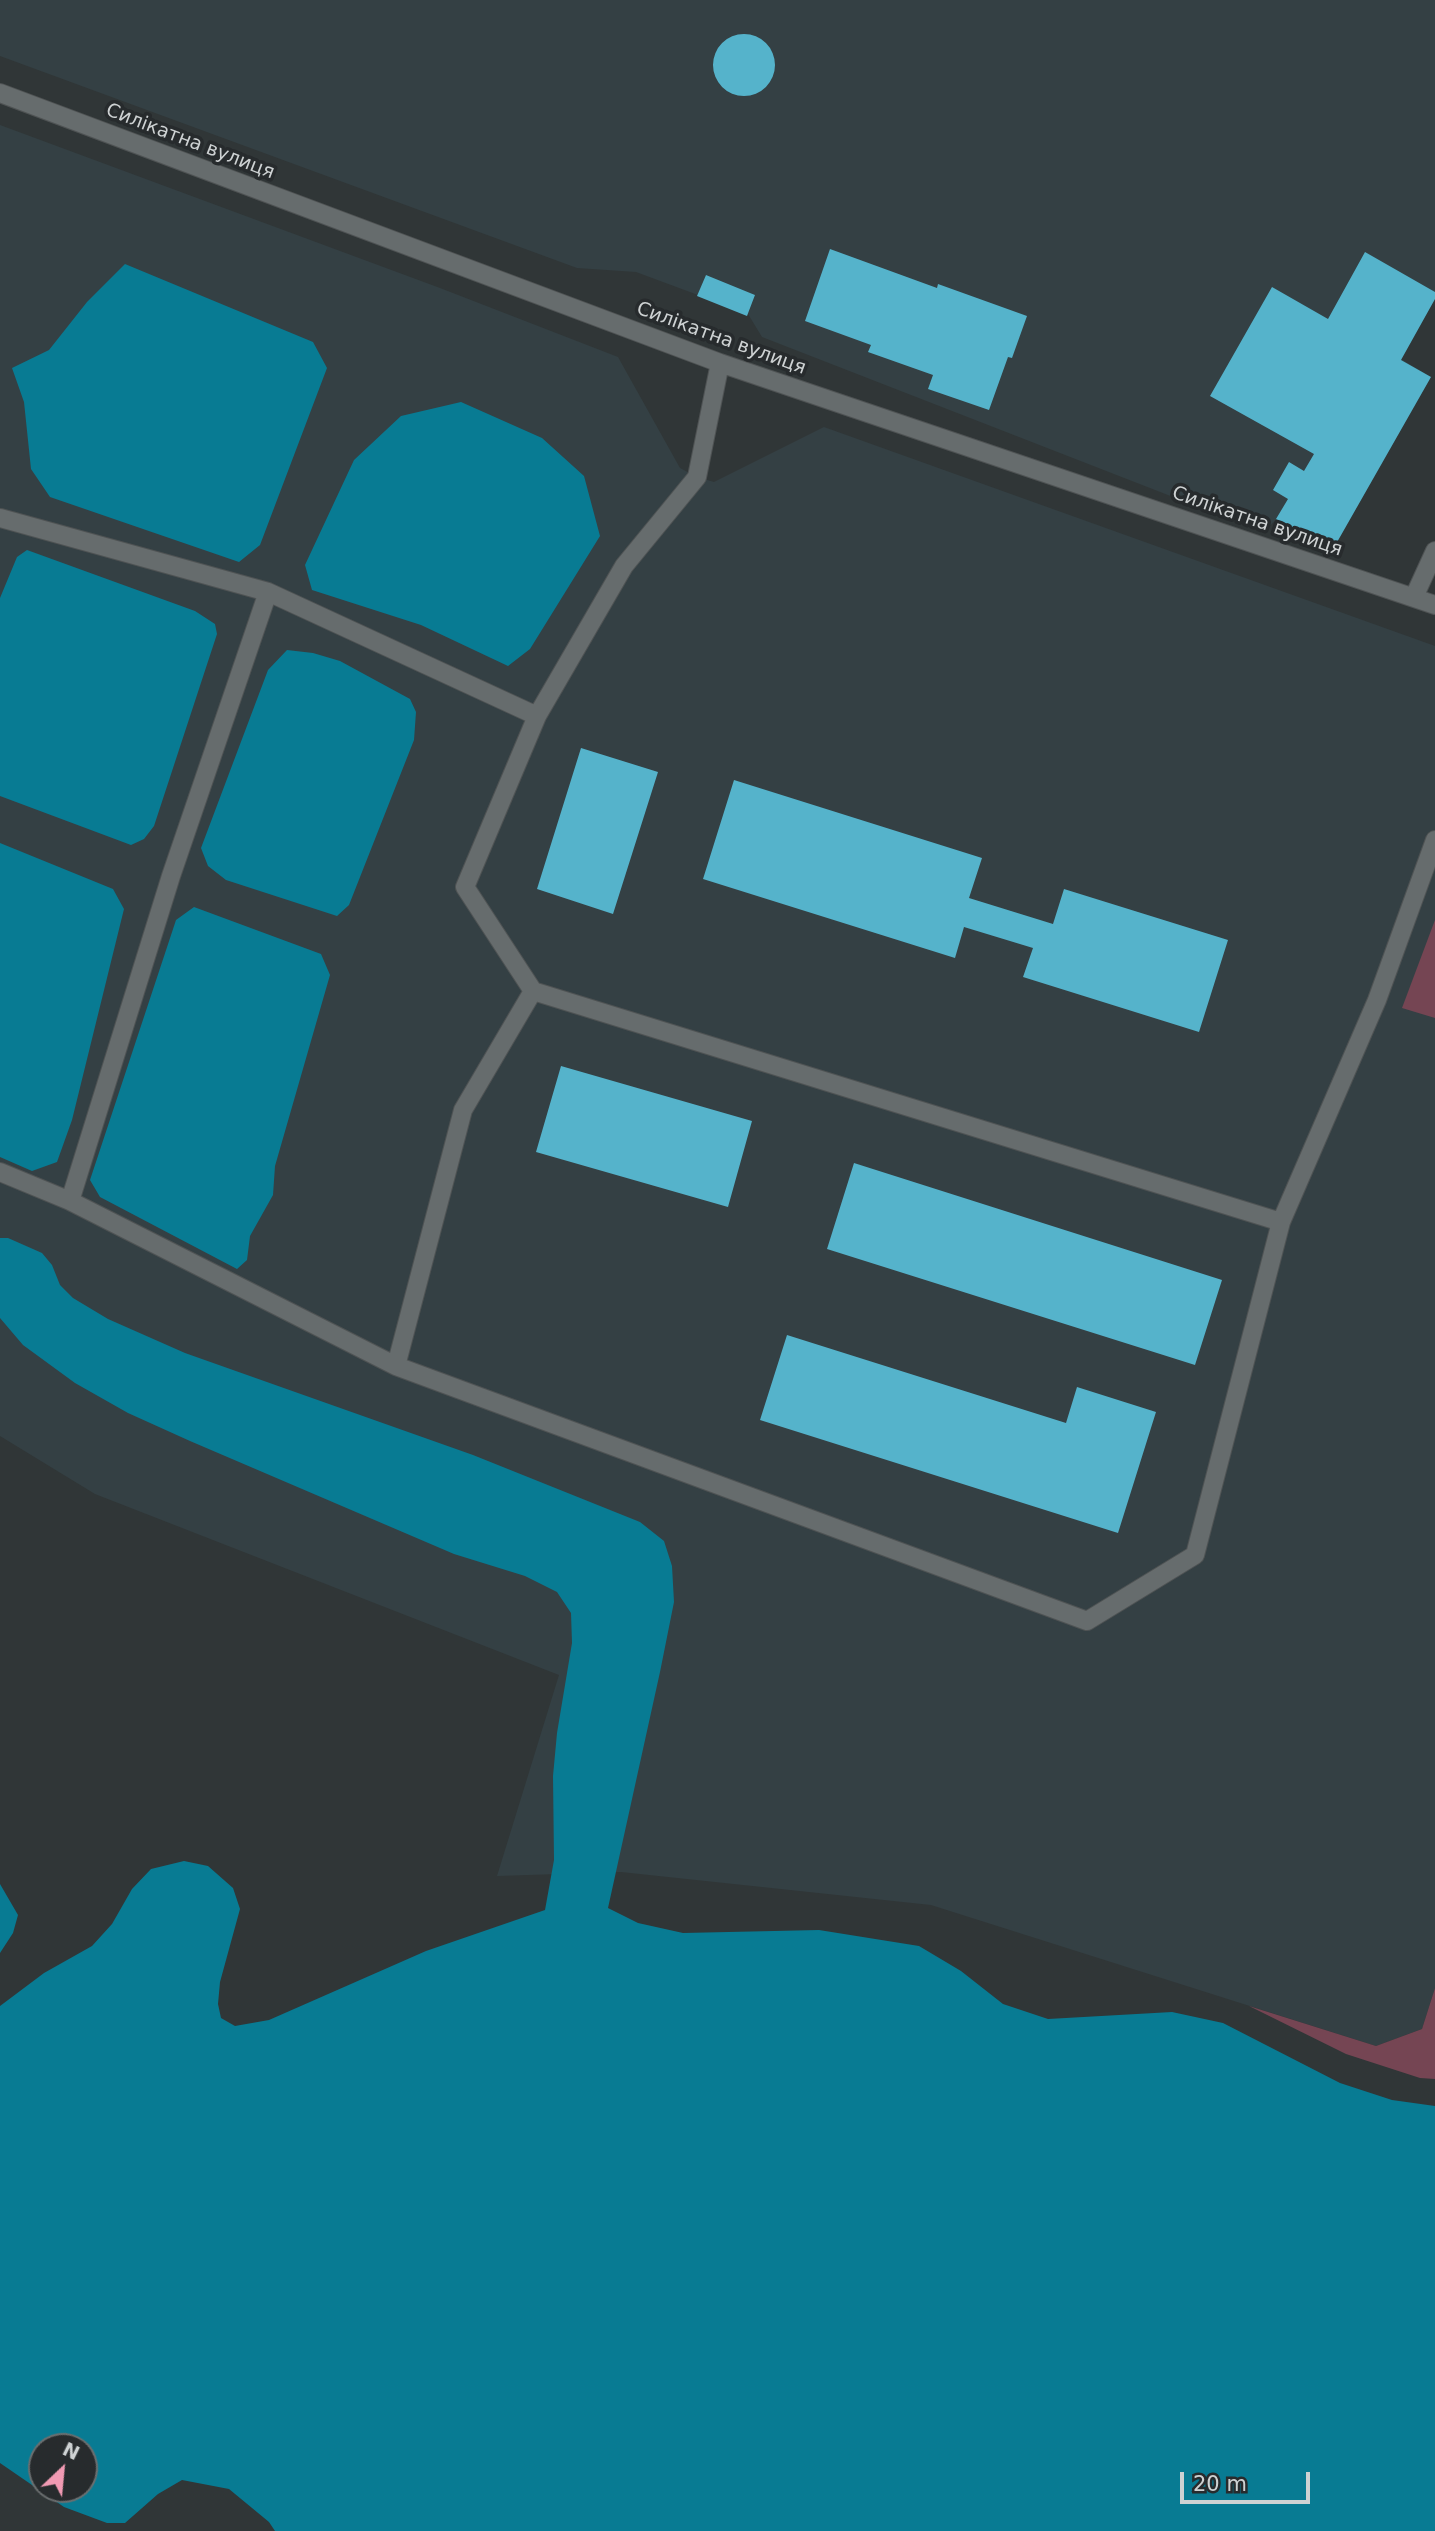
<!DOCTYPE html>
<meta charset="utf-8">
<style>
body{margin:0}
#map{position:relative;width:1435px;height:2531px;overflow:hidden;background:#303637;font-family:"DejaVu Sans",sans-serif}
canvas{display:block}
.north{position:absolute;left:28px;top:2433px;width:70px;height:70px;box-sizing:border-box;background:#272b2d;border:2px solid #6a6e6f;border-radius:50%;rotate:26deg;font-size:19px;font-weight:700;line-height:28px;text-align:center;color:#ced2d3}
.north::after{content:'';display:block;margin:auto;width:24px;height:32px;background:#f19ab3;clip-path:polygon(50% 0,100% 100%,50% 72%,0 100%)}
.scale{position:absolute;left:1180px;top:2472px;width:130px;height:32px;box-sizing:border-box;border:4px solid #ced2d3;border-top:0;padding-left:9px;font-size:21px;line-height:24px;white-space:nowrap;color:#ced2d3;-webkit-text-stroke:5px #272b2d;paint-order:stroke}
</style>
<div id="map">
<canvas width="1435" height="2531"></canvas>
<div class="north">N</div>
<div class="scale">20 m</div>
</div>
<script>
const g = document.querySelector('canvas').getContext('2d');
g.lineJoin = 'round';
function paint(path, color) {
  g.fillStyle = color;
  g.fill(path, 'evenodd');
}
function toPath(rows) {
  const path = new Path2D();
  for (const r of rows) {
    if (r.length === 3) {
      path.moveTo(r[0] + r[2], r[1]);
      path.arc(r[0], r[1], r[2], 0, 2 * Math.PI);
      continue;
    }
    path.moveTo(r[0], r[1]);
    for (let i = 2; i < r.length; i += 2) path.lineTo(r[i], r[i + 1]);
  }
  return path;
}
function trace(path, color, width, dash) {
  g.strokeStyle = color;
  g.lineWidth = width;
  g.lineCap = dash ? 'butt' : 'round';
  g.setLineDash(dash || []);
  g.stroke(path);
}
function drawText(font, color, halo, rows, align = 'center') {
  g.font = font + ' "DejaVu Sans",sans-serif';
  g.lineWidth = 7;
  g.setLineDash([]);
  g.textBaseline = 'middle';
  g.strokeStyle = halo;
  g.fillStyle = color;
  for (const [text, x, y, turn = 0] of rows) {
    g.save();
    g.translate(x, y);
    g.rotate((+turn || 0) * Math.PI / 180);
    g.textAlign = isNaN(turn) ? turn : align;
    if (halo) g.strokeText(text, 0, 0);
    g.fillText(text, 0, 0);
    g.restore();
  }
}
paint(toPath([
 [0,0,1435,0,1435,299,1401,359,1431,377,1332,551,1277,519,1263,532,762,337,748,314,755,295,706,275,698,295,636,272,577,268,0,56],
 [0,125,440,288,618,357,680,468,697,477,714,482,824,427,1435,646,1435,1988,1422,2029,1376,2046,931,1905,621,1872,497,1876,559,1675,95,1494,0,1436]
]), '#344044');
paint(toPath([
 [1435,920,1435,1018,1402,1008],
 [1435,1988,1435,2079,1420,2078,1346,2054,1249,2006,1376,2046,1422,2029]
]), '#754553');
paint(toPath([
 [125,264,313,342,327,368,260,545,239,562,50,497,31,469,24,402,12,368,49,350,87,302],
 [461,402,542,438,584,476,600,536,530,649,508,666,421,625,312,590,305,565,354,460,401,416],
 [27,550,195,611,215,624,217,634,154,826,144,839,131,845,0,796,0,598,17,557],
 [287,650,313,653,340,661,410,699,416,712,414,740,349,905,337,916,226,880,208,866,201,848,268,670],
 [0,843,113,889,124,909,72,1120,57,1162,32,1171,0,1157],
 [194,907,321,954,330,975,275,1166,273,1195,250,1236,247,1260,237,1269,100,1197,90,1180,176,920],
 [0,1238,8,1238,42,1253,52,1265,60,1285,73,1298,108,1319,185,1353,473,1455,640,1522,664,1541,672,1566,674,1602,660,1672,608,1908,638,1923,683,1933,819,1930,919,1946,961,1971,1003,2004,1048,2019,1172,2012,1223,2023,1340,2083,1392,2100,1435,2106,1435,2531,275,2531,269,2522,229,2489,182,2480,158,2494,125,2523,107,2523,64,2507,0,2463,0,2006,44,1973,92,1946,112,1924,132,1889,151,1869,184,1861,208,1866,233,1888,240,1909,220,1982,218,2004,221,2018,235,2026,269,2020,426,1951,545,1910,554,1860,553,1776,557,1733,572,1643,571,1613,557,1592,525,1576,454,1554,190,1441,128,1413,75,1383,23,1345,0,1318],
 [42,2447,84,2447,84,2489,42,2489],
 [0,1884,18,1915,13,1933,0,1953]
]), '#087b93');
paint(toPath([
 [744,65,31],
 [830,249,937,288,938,284,1027,316,1012,358,1008,357,989,410,928,389,933,375,868,352,871,345,805,321],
 [1365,252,1435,292,1435,299,1401,360,1431,377,1332,551,1276,519,1288,499,1273,490,1289,462,1304,471,1314,454,1210,396,1272,287,1328,319],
 [706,275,755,295,747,316,697,296],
 [581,748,658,772,613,914,537,889],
 [734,780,982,858,969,898,1053,924,1064,889,1228,940,1199,1032,1023,977,1033,948,964,927,955,958,703,879],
 [561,1066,752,1121,728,1207,536,1152],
 [854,1163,1222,1280,1195,1365,827,1249],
 [787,1335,1066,1423,1077,1387,1156,1412,1118,1533,760,1420]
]), '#55b3cb');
const minor = toPath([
 [0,93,720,363,1435,605],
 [0,518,268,592,537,716],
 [1414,597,1435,551],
 [533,991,1281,1222],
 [0,1172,70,1201,396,1366,1087,1621,1195,1555,1281,1222,1377,1000,1435,840],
 [70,1201,171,876,268,592],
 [396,1366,463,1110,533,991,465,887,537,716,624,566,697,477,720,363]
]);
trace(minor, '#4f5354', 20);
trace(minor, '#666c6d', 18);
drawText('19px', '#ced2d3', '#272b2d', [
 ["Силікатна вулиця",190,142,21],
 ["Силікатна вулиця",721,339,20],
 ["Силікатна вулиця",1257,522,19]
]);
</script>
